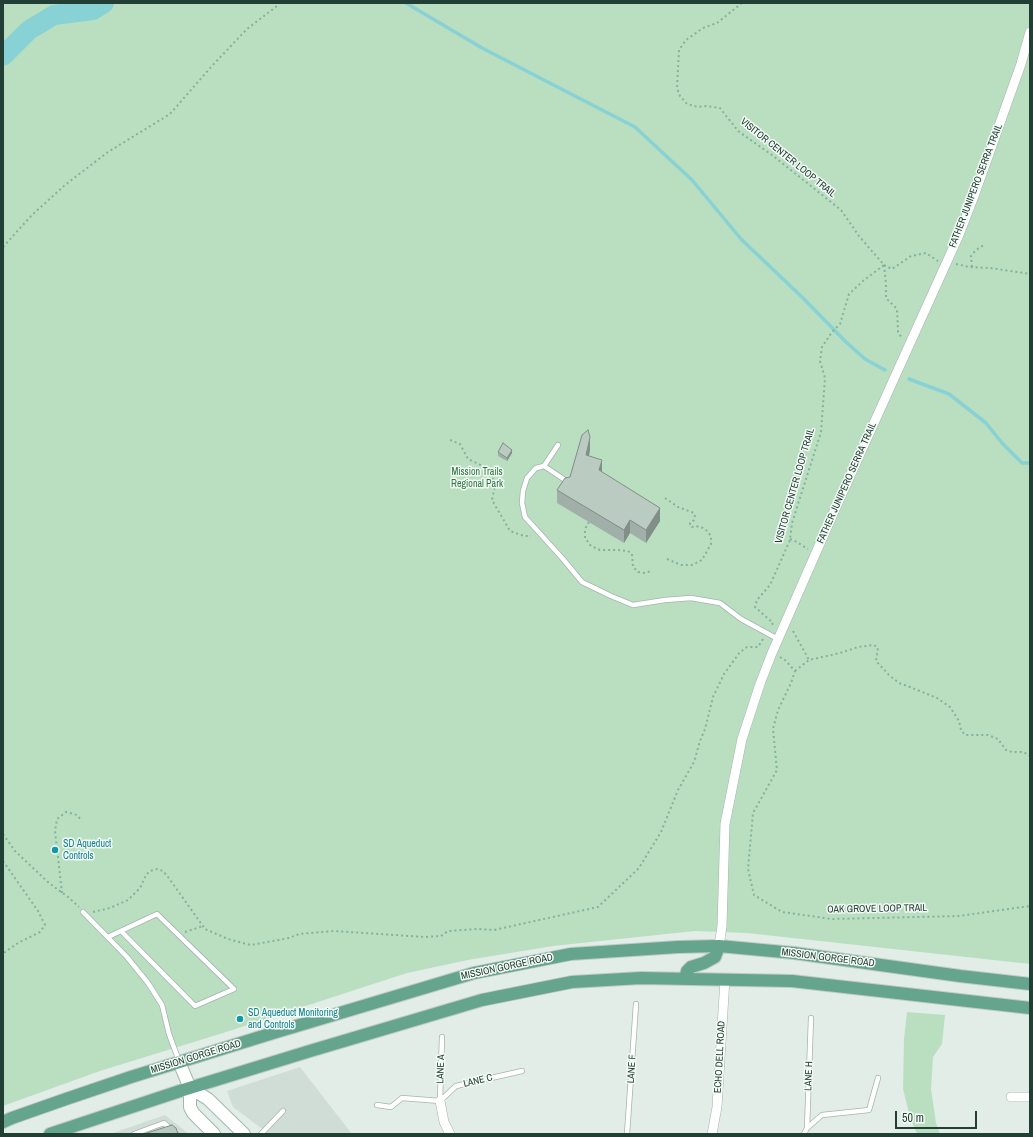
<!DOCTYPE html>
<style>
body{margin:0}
#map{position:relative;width:1033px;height:1137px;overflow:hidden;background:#e2ede7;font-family:"Archivo Narrow",sans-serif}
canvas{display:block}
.frame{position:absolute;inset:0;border:4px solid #213f34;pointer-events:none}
.scale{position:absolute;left:895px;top:1111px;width:82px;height:18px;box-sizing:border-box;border:2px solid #213f34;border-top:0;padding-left:5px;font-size:12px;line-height:14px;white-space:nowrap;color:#213f34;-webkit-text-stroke:3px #f3f9f5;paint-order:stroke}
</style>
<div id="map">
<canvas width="1033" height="1137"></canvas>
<div class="frame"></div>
<div class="scale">50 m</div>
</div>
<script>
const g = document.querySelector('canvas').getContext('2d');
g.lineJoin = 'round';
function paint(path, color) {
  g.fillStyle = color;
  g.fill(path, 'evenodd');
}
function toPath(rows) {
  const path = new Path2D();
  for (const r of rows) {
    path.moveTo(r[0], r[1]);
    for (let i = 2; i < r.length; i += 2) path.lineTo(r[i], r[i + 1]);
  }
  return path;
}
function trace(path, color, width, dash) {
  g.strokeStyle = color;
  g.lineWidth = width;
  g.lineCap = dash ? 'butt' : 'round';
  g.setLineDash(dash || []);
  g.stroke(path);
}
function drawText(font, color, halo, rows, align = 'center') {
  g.font = font + ' "Archivo Narrow",sans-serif';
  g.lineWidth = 3;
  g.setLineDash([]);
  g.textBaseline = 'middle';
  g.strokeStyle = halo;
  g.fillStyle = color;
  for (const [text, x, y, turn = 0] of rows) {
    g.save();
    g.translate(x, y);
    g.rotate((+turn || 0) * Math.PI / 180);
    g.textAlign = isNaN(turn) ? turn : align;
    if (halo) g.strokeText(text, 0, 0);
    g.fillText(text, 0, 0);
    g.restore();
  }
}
paint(toPath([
 [300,1067,352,1134,269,1134,233,1107,227,1091],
 [165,1115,189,1134,110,1134]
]), '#d0ddd6');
paint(toPath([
 [3,3,1030,3,1030,964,747,933,695,931,553,946,468,960,407,973,223,1033,100,1071,3,1106],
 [907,1012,945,1015,942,1044,933,1057,931,1089,936,1123,940,1134,917,1134,910,1117,903,1089,904,1039]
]), '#badfc0');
trace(toPath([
 [406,3,482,48,635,127,692,180,741,239,803,298,846,342,865,359,885,370],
 [909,379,949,394,986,423,1002,443,1022,463,1030,463]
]), '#88d1d4', 3.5);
trace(toPath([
 [3,56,29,30,54,15,93,10,104,3]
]), '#88d1d4', 20);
const lane = toPath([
 [558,445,544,466,536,468,527,478,523,491,522,503,525,517,563,559,582,582,611,596,633,605,665,600,691,598,720,603,741,619,778,639],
 [544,466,565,480],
 [83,912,127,957,148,983,162,1005,169,1034,179,1061],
 [108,937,157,914,234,989,195,1006,121,931],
 [440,1101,456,1086,522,1071],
 [440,1101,442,1037],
 [377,1105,391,1107,402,1098,440,1101],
 [807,1128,822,1115,869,1110,878,1078],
 [134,1134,164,1123,176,1134],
 [261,1134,283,1111],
 [627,1134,636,1004],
 [804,1134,807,1128,811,1018]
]);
const street = toPath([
 [719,946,722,926,725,824,742,739,760,684,772,653,836,507,959,235,974,196,1021,64,1030,32],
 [1011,1097,1030,1097],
 [440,1101,444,1122,450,1134],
 [712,1134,717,1107,725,979]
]);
const secondary = toPath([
 [179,1062,190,1088,190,1107,193,1113,214,1134],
 [190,1088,208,1099,244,1134]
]);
const primary = toPath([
 [685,979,687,971,691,967,704,963,715,957,719,946],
 [3,1122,12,1118,66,1099,131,1077,273,1033,474,973,571,954,678,947,719,946,794,953,960,976,1030,984],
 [50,1134,183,1090,310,1051,482,1000,572,982,641,978,792,981,1030,1008]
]);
trace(lane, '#a4b5ae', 6);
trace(street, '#a4b5ae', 10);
trace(secondary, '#a0b9ae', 14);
trace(primary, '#c1c9c6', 14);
trace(toPath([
 [742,3,717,23,703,28,686,40,679,50,677,88,680,96,687,104,698,107,707,106,720,108,738,131,772,155,841,210,859,236,884,265,863,281,849,294,840,324,832,332,822,347,820,361,825,378,821,432,792,523,790,540,770,585,757,600,755,607,773,623,770,627],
 [3,247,31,216,65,185,108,152,170,114,211,67,247,29,277,6,279,3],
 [956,264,969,267,990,268,1030,274],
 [884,265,892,269,911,256,926,253,938,261],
 [884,265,886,284,886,298,897,309,898,332,902,338],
 [972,267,971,256,976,250,984,245],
 [450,440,460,444,468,459,485,467,493,479,495,486,492,500,510,531,524,536,531,536],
 [665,498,678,507,694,513,695,517,694,520,690,523,690,526,692,527,696,526,703,528,707,531,711,536,711,544,702,560,692,565,681,565,667,559],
 [589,522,585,529,585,538,591,546,600,550,617,550,628,551,632,554,633,567,638,572,644,573,652,571],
 [790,539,795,541,808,549],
 [793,631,809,660],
 [780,657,785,660,795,671,791,683,778,710,773,729,777,770,753,813,748,869,754,895,782,912,832,919,959,916,1030,906],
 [795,671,809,660,840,653,858,647,874,645,878,648,876,661,889,675,899,683,910,687,937,698,950,707,959,721,961,730,965,735,988,735,998,739,1006,750,1012,752,1021,752,1028,754,1030,756],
 [3,834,15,851,49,883,68,897,79,907],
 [3,861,38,911,45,925,40,932,18,943,5,952,3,957],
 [62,893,55,831,57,819,66,812,77,815,82,821],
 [93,912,110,908,128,900,140,888,146,875,150,871,157,869,163,871,168,877,205,929,228,939,251,945,289,938,299,934,334,931,425,937,441,936,448,931,478,929,494,930,598,907,639,868,661,832,678,790,694,762,700,741,705,729,713,697,724,674,740,652,747,647,758,647,763,639],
 [185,932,203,926]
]), '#81b29d', 2, [2, 3]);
trace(lane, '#fff', 4.5);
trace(street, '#fff', 9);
trace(secondary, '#fff', 12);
trace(primary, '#65a48d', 12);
paint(toPath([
 [590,450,589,456,602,472,660,521,646,543,630,533,624,543,557,503,557,490,570,477],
 [498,452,512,453,507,461,498,456]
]), '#a0afa7');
paint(toPath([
 [590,437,590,450,586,468,586,455],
 [512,450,512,453,507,461,507,458],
 [602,460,602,473,599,470],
 [660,508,660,521,646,543,646,530],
 [630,520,630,533,624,543,624,530]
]), '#828e88');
const building = toPath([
 [588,430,590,437,586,455,602,460,599,470,660,508,646,530,630,520,624,530,557,490,565,478,570,477,582,435,588,430],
 [503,443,512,450,507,458,498,452,503,443],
 [172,1125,176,1128,178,1134,144,1134,172,1125]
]);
paint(building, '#bacbc2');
trace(building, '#828e88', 1);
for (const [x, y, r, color] of [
 [55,850,4,"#0f9aa8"],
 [240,1019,4,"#0f9aa8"]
]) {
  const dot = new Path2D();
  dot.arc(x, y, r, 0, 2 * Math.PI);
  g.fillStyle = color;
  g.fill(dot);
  trace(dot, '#f3f9f5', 1.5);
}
drawText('10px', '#213f34', '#f3f9f5', [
 ["VISITOR CENTER LOOP TRAIL",788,158,39],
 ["FATHER JUNIPERO SERRA TRAIL",976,186,-69],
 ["FATHER JUNIPERO SERRA TRAIL",847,483,-66],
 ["VISITOR CENTER LOOP TRAIL",795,486,-74],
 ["OAK GROVE LOOP TRAIL",877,909,-1],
 ["MISSION GORGE ROAD",828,958,7],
 ["MISSION GORGE ROAD",507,967,-12],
 ["MISSION GORGE ROAD",196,1057,-17],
 ["ECHO DELL ROAD",720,1057,-87],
 ["LANE A",441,1069,-88],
 ["LANE F",632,1069,-86],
 ["LANE H",809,1076,-88],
 ["LANE C",478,1081,-13]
]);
drawText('10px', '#29773f', '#f3f9f5', [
 ["Mission Trails",477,472],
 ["Regional Park",477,484]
]);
drawText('10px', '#0d838f', '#f3f9f5', [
 ["SD Aqueduct",63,844],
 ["Controls",63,856],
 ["SD Aqueduct Monitoring",248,1013],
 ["and Controls",248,1025]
], 'left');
</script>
